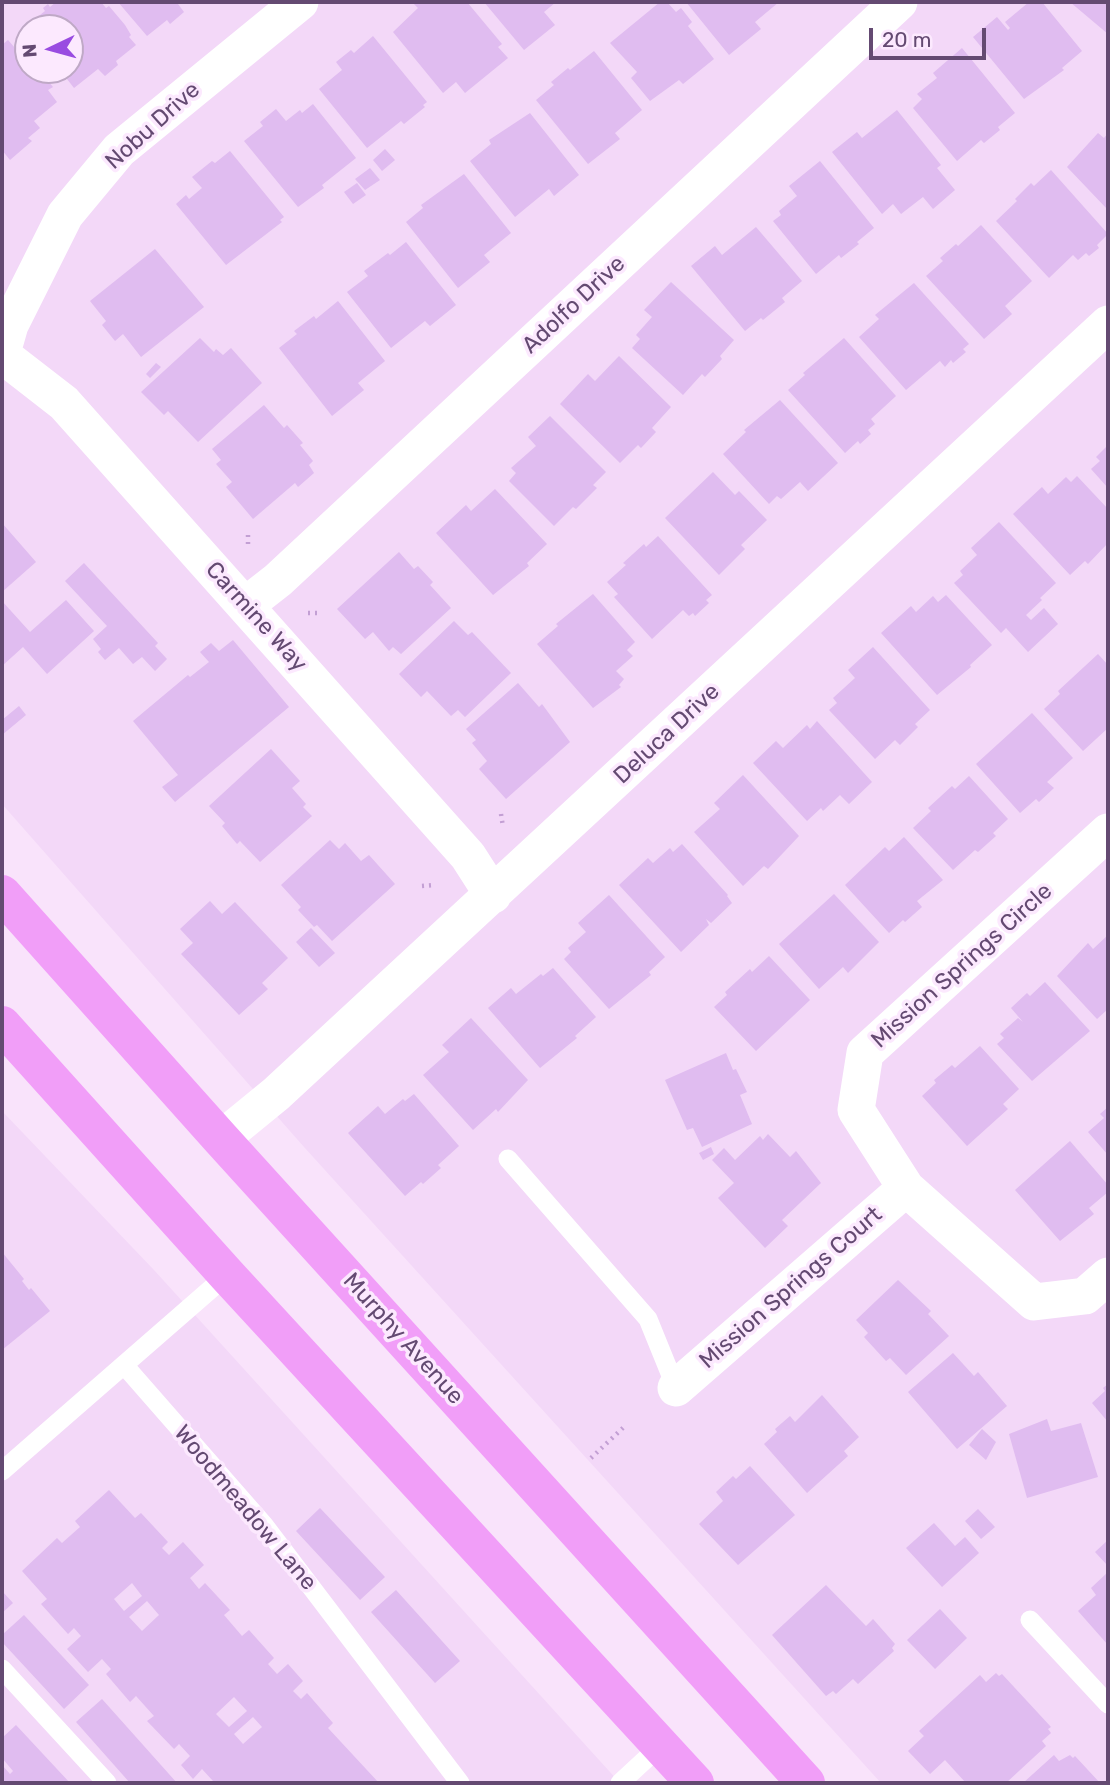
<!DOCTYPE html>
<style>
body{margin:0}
#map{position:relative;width:1110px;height:1785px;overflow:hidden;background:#f9e3fb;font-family:Rubik,sans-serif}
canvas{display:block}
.frame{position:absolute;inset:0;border:4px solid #644a72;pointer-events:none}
.north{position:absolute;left:14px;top:14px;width:70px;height:70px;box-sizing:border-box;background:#fce9fe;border:2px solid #bfa9c6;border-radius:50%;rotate:265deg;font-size:19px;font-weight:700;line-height:28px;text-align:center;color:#644a72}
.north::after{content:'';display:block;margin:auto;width:24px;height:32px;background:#994ce1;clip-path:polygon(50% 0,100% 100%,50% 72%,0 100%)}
.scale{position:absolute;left:869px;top:28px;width:117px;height:32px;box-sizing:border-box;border:4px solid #644a72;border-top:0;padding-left:9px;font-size:21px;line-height:24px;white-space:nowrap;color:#644a72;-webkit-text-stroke:5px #fce9fe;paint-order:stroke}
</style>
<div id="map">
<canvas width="1110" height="1785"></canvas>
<div class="frame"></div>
<div class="north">N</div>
<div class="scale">20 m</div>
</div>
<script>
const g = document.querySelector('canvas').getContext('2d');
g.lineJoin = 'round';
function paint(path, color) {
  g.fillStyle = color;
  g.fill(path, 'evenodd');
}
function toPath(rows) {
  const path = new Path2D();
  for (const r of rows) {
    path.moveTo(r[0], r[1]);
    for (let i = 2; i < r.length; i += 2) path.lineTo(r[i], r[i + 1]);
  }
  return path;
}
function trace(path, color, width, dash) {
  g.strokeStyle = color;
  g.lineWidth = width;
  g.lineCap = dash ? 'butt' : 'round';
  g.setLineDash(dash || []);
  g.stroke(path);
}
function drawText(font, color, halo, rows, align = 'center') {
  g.font = font + ' Rubik,sans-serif';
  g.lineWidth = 7;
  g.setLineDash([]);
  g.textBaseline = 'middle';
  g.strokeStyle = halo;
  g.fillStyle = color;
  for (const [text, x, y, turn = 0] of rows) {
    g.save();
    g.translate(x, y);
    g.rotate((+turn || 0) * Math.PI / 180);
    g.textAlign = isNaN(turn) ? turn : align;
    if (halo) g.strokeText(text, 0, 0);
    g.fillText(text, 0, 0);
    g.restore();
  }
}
paint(toPath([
 [2,2,1108,2,1108,1783,881,1783,304,1147,2,804],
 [28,28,70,28,70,70,28,70],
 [2,1111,154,1270,620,1783,2,1783]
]), '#f3d8f8');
paint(toPath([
 [56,2,101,2,106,8,109,6,125,25,131,35,129,37,136,45,116,61,118,65,105,76,98,69,74,88,60,70,70,70,70,28,28,28,28,32,24,28,45,11,43,8,48,4,50,7],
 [118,2,182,2,178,4,184,12,170,24,167,20,147,36],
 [412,2,467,2,502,44,498,47,508,58,465,93,456,82,443,93,393,32,418,8],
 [484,2,556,2,544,12,555,25,524,50],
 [660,2,667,2,676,12,681,8,692,22,688,26,714,59,683,84,679,80,650,101,631,78,637,72,610,43],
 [686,2,779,2,755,22,761,29,729,55],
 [1029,2,1042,2,1082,51,1062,68,1064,70,1024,99,973,37,997,17,1008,30,1010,28,1005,22],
 [1070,2,1108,2,1108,34],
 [373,36,427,102,423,105,425,107,404,124,401,121,367,148,319,89,342,70,336,62,351,50,354,53],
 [8,40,22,56,26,53,28,56,28,70,39,70,53,87,48,90,57,102,34,121,40,128,28,138,32,141,10,160,2,150,2,45],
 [962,48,1015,113,998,127,1000,130,984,143,981,140,957,161,913,108,922,99,917,94,937,78,933,73],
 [594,51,642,110,615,133,620,139,588,164,536,100,554,85,551,82,568,68,570,70],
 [313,104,356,158,322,185,324,188,298,207,244,141,263,126,260,122,276,109,286,121,300,110,302,113],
 [897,110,941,165,937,168,955,190,933,209,923,197,901,214,893,204,882,214,832,152,857,132,862,138],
 [530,113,579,175,554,196,549,189,515,217,470,161,491,144,489,140],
 [1098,133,1104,138,1108,133,1108,210,1067,167],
 [385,149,395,160,382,171,373,160],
 [230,151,284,217,280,220,282,222,226,265,176,204,186,195,189,199,202,188,192,177,212,161,215,163],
 [820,161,874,228,857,242,859,244,841,258,839,255,816,274,773,221,781,215,779,211,797,196,789,186],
 [370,168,380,180,365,190,355,179],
 [1051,170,1108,234,1097,245,1099,248,1089,256,1086,253,1078,260,1073,255,1049,278,996,221,1017,201,1015,199,1031,183,1034,186],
 [464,174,511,233,484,255,490,262,458,288,406,222,423,208,421,205],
 [357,183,366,195,353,204,344,192],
 [981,225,1032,281,1005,306,1012,314,984,339,926,276,943,261,940,258,956,244,958,246],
 [756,227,802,281,782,298,785,302,763,320,761,318,745,331,691,266,715,246,722,255],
 [406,242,456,305,430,326,425,321,391,348,347,292,368,276,364,271,388,253,390,255],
 [155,249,204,307,141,357,123,334,115,341,102,325,106,321,90,301],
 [671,282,734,340,720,356,722,359,705,377,702,374,683,395,632,348,640,339,636,335,652,317,644,310],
 [914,283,969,344,963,349,966,352,953,363,951,360,945,367,940,361,906,390,859,337,879,319,875,315],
 [338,301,385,361,358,383,364,390,332,416,279,348,297,334,294,331,314,316,316,319],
 [200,338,214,352,216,349,223,355,231,348,262,383,198,442,168,411,164,415,141,392],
 [844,338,896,396,871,419,875,424,868,430,871,434,860,444,858,441,845,453,788,390,805,375,803,373],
 [619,356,671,407,652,428,656,432,641,448,638,445,620,463,560,404,588,374,595,381],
 [156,363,161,367,150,378,146,374],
 [780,400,838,463,808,491,800,482,781,499,777,496,769,504,723,454,746,432,744,430],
 [264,405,284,428,287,425,303,443,300,445,313,461,309,465,314,473,298,487,295,483,253,519,226,487,232,482,216,464,221,460,212,449],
 [550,416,606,472,593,485,597,488,576,509,573,507,554,526,509,481,516,473,511,468,536,446,528,437],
 [1108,445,1108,488,1091,469,1100,461,1096,457],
 [713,472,735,495,739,491,767,520,741,545,745,549,719,575,665,518],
 [1077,476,1108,509,1108,543,1088,564,1085,561,1070,575,1013,514,1042,487,1048,494,1066,477,1071,482],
 [495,489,547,544,527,563,529,566,493,595,436,533,466,505,471,511],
 [999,522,1056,583,1040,598,1042,600,1026,615,1031,620,1044,608,1058,624,1028,652,1006,628,1001,633,954,583,963,575,960,571,977,555,971,548],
 [2,523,36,562,2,592],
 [658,536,712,595,706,600,709,603,695,616,693,613,689,616,683,610,652,639,614,597,618,594,607,582,626,565,623,563,644,544,646,547],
 [399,552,414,569,418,566,433,582,430,585,451,608,401,654,393,647,389,651,373,632,365,639,337,609],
 [84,563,158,643,155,646,167,659,155,671,142,657,133,664,119,648,105,660,98,652,101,649,93,639,107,626,65,581],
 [593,594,635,642,627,650,633,656,616,671,624,679,619,685,621,687,593,708,537,644,558,626,556,624],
 [946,595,992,645,970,665,971,667,937,695,881,633,911,606,916,612,933,596,938,602],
 [66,600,94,631,47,674,23,647,2,666,2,601,30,632],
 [454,621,468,635,472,632,511,673,465,717,458,710,451,716,427,691,421,697,399,674],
 [233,640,289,707,175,802,162,787,178,775,133,721,188,675,190,677,209,662,200,652,211,643,219,651],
 [873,647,930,710,915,724,918,727,900,745,895,740,875,759,829,710,837,703,833,698,855,678,848,670],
 [1098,654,1108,665,1108,728,1083,751,1044,709,1060,694,1058,691],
 [518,683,539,707,542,704,570,742,506,799,479,769,487,761,472,743,476,740,466,729],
 [19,706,26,715,2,735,2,720],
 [1032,713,1073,758,1047,782,1054,788,1039,802,1036,799,1020,813,976,764],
 [817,721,872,782,849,804,840,795,823,811,821,808,807,821,753,763,776,741,783,748,807,725,810,729],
 [271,749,300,781,292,788,306,804,303,807,312,816,260,862,240,841,237,844,222,826,225,823,209,806],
 [743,775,799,836,768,869,764,866,743,886,694,832,720,809,714,803],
 [969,776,1008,819,993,833,996,836,978,852,975,850,953,870,913,828,931,811,928,808,952,786,955,789],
 [904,837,943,880,917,901,922,907,905,922,903,920,889,933,845,885,885,847,889,851],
 [330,840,339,849,345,843,361,861,369,855,395,884,332,941,317,925,314,927,298,910,301,907,281,885],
 [682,844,728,895,727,896,732,903,711,923,706,919,709,925,681,952,619,885,648,858,653,863,670,848,673,852],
 [834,894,879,942,848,973,843,967,819,989,779,944],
 [609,895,665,957,649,972,651,975,609,1009,564,959,571,952,568,948,586,932,578,923],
 [210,901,222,914,235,902,288,958,262,983,268,989,239,1015,181,954,193,943,180,929],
 [311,928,335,953,319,967,296,942],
 [1108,935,1108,1009,1097,1019,1057,976,1088,943,1093,949],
 [769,956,810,1000,756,1051,714,1007,727,995,725,992,750,969,752,972],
 [553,968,596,1017,575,1036,577,1038,540,1068,488,1008,511,988,516,994,541,974,543,976],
 [1045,982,1090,1031,1032,1081,997,1044,1004,1038,1000,1034,1018,1018,1023,1022,1011,1008,1027,993,1030,996],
 [471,1018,528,1080,498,1112,496,1109,473,1130,423,1075,449,1052,442,1045],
 [980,1046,1019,1089,1003,1104,1008,1109,967,1146,922,1096,936,1083,934,1080,952,1065,955,1068],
 [726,1053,733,1070,736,1069,747,1092,740,1095,752,1124,702,1147,693,1128,687,1130,665,1080],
 [414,1094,459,1146,438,1165,441,1168,423,1184,421,1182,405,1196,348,1133,378,1106,385,1114,403,1099,405,1101],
 [1108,1107,1108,1155,1088,1132,1104,1118,1100,1114],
 [768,1134,790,1157,796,1151,821,1183,782,1220,788,1226,765,1248,718,1198,734,1183,712,1160,724,1148,735,1160,760,1136,763,1140],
 [1070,1141,1108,1185,1108,1192,1089,1208,1094,1214,1060,1241,1015,1190],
 [711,1147,714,1154,703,1160,699,1153],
 [2,1252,24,1279,22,1281,29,1290,31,1288,50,1311,2,1350],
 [898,1280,931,1311,928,1314,949,1336,906,1375,890,1358,886,1361,864,1337,868,1333,856,1320],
 [953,1353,974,1376,978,1372,1007,1406,957,1449,908,1392],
 [1108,1384,1108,1422,1092,1403,1105,1391,1103,1388],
 [822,1395,859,1437,844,1451,848,1456,807,1493,764,1444,777,1432,775,1429,790,1416,795,1422],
 [1047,1419,1051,1431,1081,1423,1098,1477,1027,1498,1009,1434],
 [982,1429,996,1442,986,1460,969,1445],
 [750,1466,795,1515,738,1565,699,1524,723,1501,716,1492,733,1476,736,1479],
 [109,1490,135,1518,141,1513,168,1542,162,1548,169,1555,183,1542,204,1565,190,1578,199,1589,205,1583,230,1610,224,1615,242,1636,249,1630,274,1658,268,1664,277,1674,288,1664,303,1681,293,1691,301,1699,307,1693,333,1723,328,1728,379,1783,211,1783,213,1781,202,1769,193,1779,181,1765,190,1756,179,1744,174,1749,147,1721,154,1716,136,1696,130,1702,106,1674,111,1669,102,1659,88,1672,67,1649,81,1636,74,1628,68,1634,41,1604,47,1599,22,1571,57,1538,62,1543,80,1527,75,1521],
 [132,1583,142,1596,124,1611,114,1599],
 [147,1601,159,1615,142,1631,129,1617],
 [234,1697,247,1711,229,1727,216,1714],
 [253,1717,262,1727,243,1744,234,1734],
 [320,1508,385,1577,360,1600,296,1531],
 [978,1509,995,1527,981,1539,965,1521],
 [934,1523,955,1546,965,1537,979,1553,942,1587,906,1548],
 [1108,1540,1108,1566,1095,1552],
 [1108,1572,1108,1645,1078,1611,1096,1595,1091,1588],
 [826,1585,866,1626,873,1619,895,1644,892,1648,894,1651,858,1684,853,1679,836,1694,833,1691,826,1696,772,1635],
 [396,1590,460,1661,435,1683,371,1612],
 [2,1591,13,1603,2,1613],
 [940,1609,967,1638,935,1669,907,1640],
 [24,1615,89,1685,64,1709,2,1642,2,1635],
 [996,1673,999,1676,1002,1674,1051,1727,1048,1729,1051,1733,1042,1741,1046,1746,1006,1783,966,1783,945,1760,930,1774,908,1751,924,1736,919,1731,980,1675,986,1682],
 [102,1699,177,1783,130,1783,76,1722],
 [16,1725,70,1783,2,1783,2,1765,10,1774,13,1771,2,1758,2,1738],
 [1054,1755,1059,1761,1070,1755,1073,1758,1075,1756,1100,1783,1023,1783]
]), '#e0bcf0');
trace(toPath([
 [248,535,248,547],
 [308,613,318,613],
 [501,814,503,827],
 [422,886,434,885],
 [591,1458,625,1426]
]), '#c39fd4', 4.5, [2, 5]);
trace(toPath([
 [508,1159,648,1319,676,1388],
 [124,1365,264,1525,460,1783],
 [2,1471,227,1275],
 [1030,1620,1108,1704],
 [2,1669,107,1783],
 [620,1783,660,1746]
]), '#fff', 19);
trace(toPath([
 [2,353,10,325,65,215,119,150,300,2],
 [2,355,64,403,468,856,493,895],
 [246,605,278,580,899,2],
 [1108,832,865,1053,856,1110,906,1188,1034,1302,1085,1296,1108,1276],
 [221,1139,276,1094,1108,324],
 [676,1388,906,1188]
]), '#fff', 37);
trace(toPath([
 [2,894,221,1139,806,1783],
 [2,1025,227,1275,695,1783]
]), '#f19ef8', 38);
drawText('23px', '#644a72', '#fce9fe', [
 ["Nobu Drive",153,126,-42],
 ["Adolfo Drive",574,305,-43],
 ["Carmine Way",256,617,48],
 ["Deluca Drive",667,734,-43],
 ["Mission Springs Circle",962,966,-42],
 ["Mission Springs Court",791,1288,-41],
 ["Murphy Avenue",403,1339,48],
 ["Woodmeadow Lane",245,1508,50]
]);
</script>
